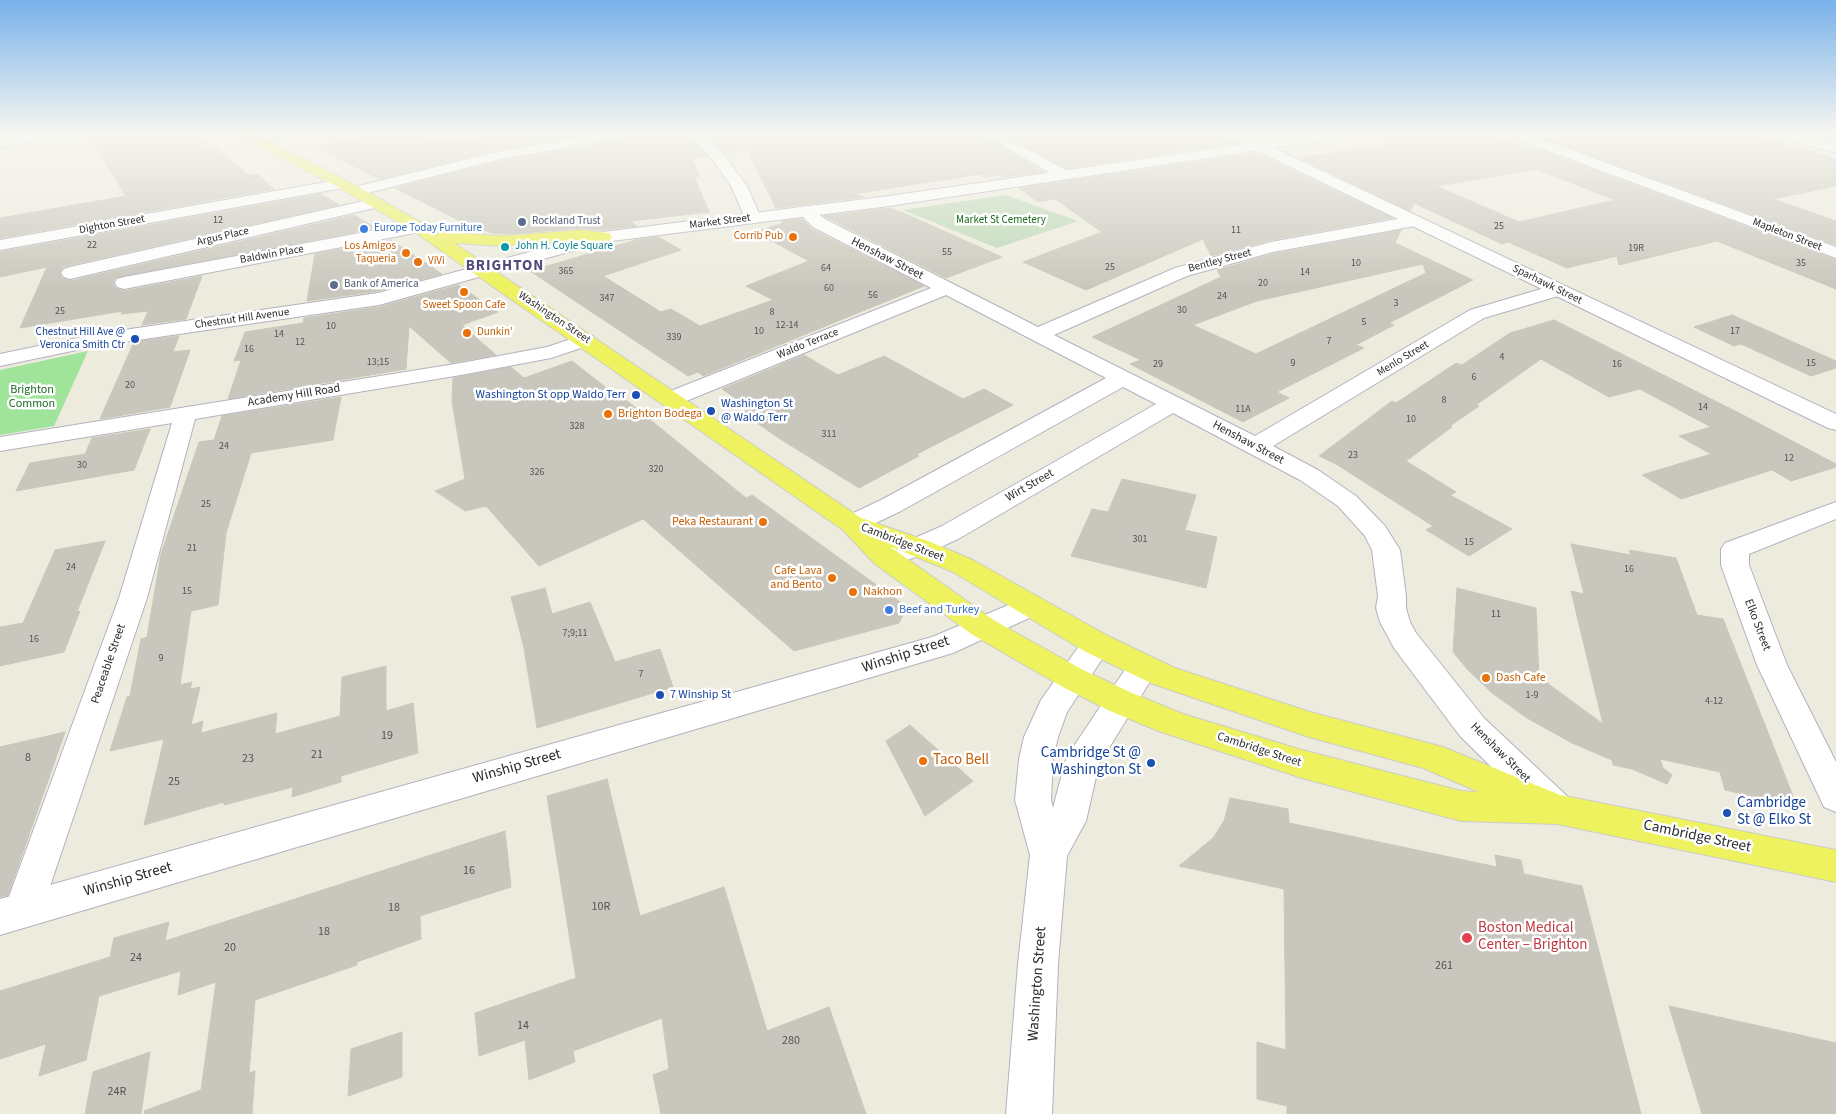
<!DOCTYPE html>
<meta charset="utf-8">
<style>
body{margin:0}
canvas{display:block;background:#edebde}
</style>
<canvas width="1836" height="1114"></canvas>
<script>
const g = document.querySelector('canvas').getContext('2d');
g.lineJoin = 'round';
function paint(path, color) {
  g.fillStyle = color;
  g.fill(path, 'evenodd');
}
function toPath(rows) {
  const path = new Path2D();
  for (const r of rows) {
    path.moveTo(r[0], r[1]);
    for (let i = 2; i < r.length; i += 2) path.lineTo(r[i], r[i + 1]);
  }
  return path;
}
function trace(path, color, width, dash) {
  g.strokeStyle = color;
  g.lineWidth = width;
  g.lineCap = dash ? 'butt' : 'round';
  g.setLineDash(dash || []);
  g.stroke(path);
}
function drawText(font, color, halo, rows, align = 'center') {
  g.font = font + ' "Source Sans 3",sans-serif';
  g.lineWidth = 5;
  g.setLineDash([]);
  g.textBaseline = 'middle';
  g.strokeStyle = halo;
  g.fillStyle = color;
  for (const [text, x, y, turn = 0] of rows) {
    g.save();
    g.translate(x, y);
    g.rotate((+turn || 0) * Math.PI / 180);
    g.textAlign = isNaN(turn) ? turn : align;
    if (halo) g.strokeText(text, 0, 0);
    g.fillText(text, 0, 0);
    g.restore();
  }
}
paint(toPath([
 [88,351,54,426,0,435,0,370]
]), '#9fe49a');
paint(toPath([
 [1006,195,1078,221,997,248,903,210]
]), '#bcd7b5');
const building = toPath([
 [87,133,196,133,209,147,214,145,249,176,257,174,274,189,0,238,0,218,126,196,87,133],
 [374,133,417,133,443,143,504,133,595,133,497,150,379,179,316,147,374,133],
 [633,133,686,133,707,156,692,159,700,176,694,176,709,212,630,221,637,226,602,230,581,228,510,234,493,233,470,226,395,188,497,162,624,139,633,133],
 [704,133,980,133,1044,172,1003,177,999,175,984,177,982,174,960,177,854,194,864,197,776,208,747,150,725,154,704,133],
 [1001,133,1215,133,1237,143,1066,168,1001,133],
 [1383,133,1485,133,1515,144,1521,143,1836,260,1836,289,1717,241,1619,265,1617,256,1567,268,1508,242,1502,244,1414,203,1410,211,1300,158,1401,141,1383,133],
 [1536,169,1615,200,1519,222,1436,186,1536,169],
 [1583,133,1751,133,1836,159,1836,186,1773,199,1836,221,1836,245,1546,139,1583,133],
 [1256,153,1392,218,1271,240,1211,256,1203,239,1086,290,1023,262,1102,232,1055,199,1038,202,1019,188,1256,153],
 [321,194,339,205,70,265,63,267,60,272,62,278,70,281,354,215,376,228,115,278,113,282,115,288,124,291,202,276,186,319,142,325,148,311,121,314,123,311,20,328,47,267,0,277,0,252,321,194],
 [890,208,910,216,1002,257,946,278,824,216,890,208],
 [802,219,812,229,924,286,703,376,698,372,688,376,530,271,636,240,634,240,658,237,681,250,603,276,661,312,671,309,700,326,773,300,746,286,809,261,755,232,783,223,782,221,802,219],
 [1401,230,1395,243,1473,280,1389,323,1394,325,1356,345,1364,348,1277,392,1289,398,1243,422,1130,364,1141,360,1092,337,1221,277,1217,270,1273,254,1401,230],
 [1423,264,1426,273,1256,354,1193,325,1257,301,1423,264],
 [391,240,442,274,378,291,307,301,315,254,391,240],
 [458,285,498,312,462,325,496,355,451,363,409,326,406,369,228,399,241,360,234,361,245,332,303,323,304,318,379,307,458,285],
 [1732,315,1836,361,1836,368,1811,376,1741,344,1734,346,1694,327,1732,315],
 [1554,320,1741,414,1836,464,1836,467,1791,481,1772,470,1681,499,1642,475,1711,454,1679,436,1711,427,1640,389,1609,397,1541,359,1476,405,1479,406,1450,426,1452,427,1406,461,1456,492,1450,495,1512,529,1469,556,1426,530,1433,526,1336,464,1319,456,1392,401,1396,403,1456,363,1462,365,1510,333,1554,320],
 [179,336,173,352,190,350,170,407,100,419,134,342,179,336],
 [804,355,838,375,884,356,963,399,984,389,1013,405,917,454,919,456,859,488,777,437,742,412,751,409,722,389,804,355],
 [572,361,623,401,626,400,746,498,752,495,907,607,899,623,794,651,643,519,539,566,486,506,465,511,435,491,465,479,452,401,453,378,511,367,524,378,572,361],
 [341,397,333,440,251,453,226,533,218,605,191,611,180,685,192,682,190,689,200,687,191,725,203,721,201,733,277,713,275,734,340,716,342,677,386,666,386,711,413,703,418,753,341,776,341,782,292,797,293,787,224,805,224,802,144,825,164,739,110,751,127,697,130,696,141,639,147,637,161,554,199,442,214,440,222,416,341,397],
 [150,429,134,470,16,491,30,463,85,454,92,438,150,429],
 [1122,479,1196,495,1185,530,1217,537,1206,588,1071,556,1092,509,1108,512,1122,479],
 [105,541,77,612,80,611,64,652,0,666,0,627,23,623,55,550,105,541],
 [1571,544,1631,555,1629,550,1676,558,1697,615,1723,619,1797,806,1725,790,1720,772,1660,759,1663,768,1672,775,1667,784,1632,769,1613,765,1612,760,1572,743,1527,718,1492,693,1468,670,1453,652,1457,588,1536,608,1539,677,1603,724,1571,591,1584,594,1571,544],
 [545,588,552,614,590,602,615,662,660,649,673,687,537,728,524,648,511,597,545,588],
 [910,725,973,781,925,816,886,741,910,725],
 [65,732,8,895,0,897,0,747,65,732],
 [607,779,640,916,724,887,767,1031,829,1007,866,1114,661,1114,653,1075,669,1069,662,1018,573,1051,575,1062,529,1080,525,1040,479,1056,475,1013,576,978,547,796,607,779],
 [1230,798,1288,809,1289,823,1497,867,1495,855,1521,860,1524,874,1582,886,1641,1114,1287,1114,1287,1106,1257,1099,1257,1042,1286,1050,1284,889,1179,866,1213,838,1224,821,1230,798],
 [505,831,511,887,420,916,421,939,357,962,357,965,255,1000,249,1073,255,1071,252,1114,145,1114,144,1111,201,1090,216,982,178,995,181,971,99,996,86,1060,39,1076,46,1044,0,1059,0,991,110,957,114,938,169,922,165,941,505,831],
 [1669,1006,1836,1043,1836,1114,1702,1114,1669,1006],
 [402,1032,402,1077,348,1096,351,1049,402,1032],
 [150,1052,141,1114,85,1114,93,1072,150,1052]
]);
paint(building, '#c9c7bd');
trace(building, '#c9c7b7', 1);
const minor = toPath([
 [41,133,73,133,66,137,0,147,0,139,41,133],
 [603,133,631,133,624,137,497,160,356,196,350,194,348,191,350,188,497,152,603,133],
 [688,133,702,133,723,154,747,186,761,218,759,222,747,222,731,186,713,160,688,133],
 [982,133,998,133,1069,172,1072,175,1069,178,1059,178,982,133],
 [1506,133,1525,133,1836,247,1836,258,1508,136,1506,133],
 [1770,133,1791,133,1836,145,1836,153,1772,136,1770,133],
 [343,179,348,181,351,184,348,187,0,250,0,240,343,179],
 [377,198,383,200,385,203,383,206,70,279,64,277,61,273,64,269,70,267,377,198],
 [805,206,811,208,825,219,1038,327,1175,268,1271,242,1414,216,1420,217,1422,221,1420,225,1273,252,1187,276,1054,335,1255,436,1470,310,1551,286,1558,284,1565,286,1567,290,1565,294,1484,318,1273,446,1318,470,1356,496,1385,526,1400,550,1406,596,1406,608,1410,622,1416,633,1484,718,1569,798,1574,808,1569,818,1556,823,1543,818,1460,736,1394,648,1380,622,1376,608,1378,596,1372,550,1365,536,1338,506,1300,480,1173,413,960,538,928,553,895,564,885,567,875,564,871,558,875,552,908,541,942,526,1156,404,1123,387,901,511,861,530,852,532,843,530,839,524,843,518,883,499,1106,378,946,295,679,404,671,406,663,404,660,399,663,394,931,288,813,227,797,211,799,208,805,206],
 [419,222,425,223,427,227,425,231,124,289,117,287,115,283,117,279,124,277,419,222],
 [586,334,593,336,596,340,593,344,551,358,461,375,195,419,147,598,42,910,37,922,23,928,9,922,4,910,119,598,172,423,0,451,0,437,461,363,547,347,586,334],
 [1836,502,1836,519,1749,554,1749,565,1787,665,1836,762,1836,812,1824,807,1757,665,1721,565,1721,549,1725,543,1836,502]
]);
const tertiary = toPath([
 [262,133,291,133,289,136,255,142,248,138,250,135,262,133],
 [1225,133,1242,133,1836,414,1836,430,1828,428,1227,136,1225,133]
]);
const secondary = toPath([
 [1322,133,1354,133,1347,137,889,206,604,242,379,305,96,346,0,366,0,354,96,334,378,293,603,232,889,196,1322,133],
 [1030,596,1040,599,1045,606,1040,613,953,653,0,935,0,899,932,637,1030,596],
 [1097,633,1108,636,1112,644,1067,712,1058,737,1053,759,1051,800,1053,808,1065,762,1070,752,1132,659,1143,656,1154,659,1159,667,1099,764,1086,821,1067,856,1058,964,1052,1114,1006,1114,1018,964,1030,855,1015,800,1019,759,1024,737,1041,700,1086,636,1097,633]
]);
const primary = toPath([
 [237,133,254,133,348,181,438,232,502,236,581,230,609,233,612,237,609,241,603,242,581,240,502,246,454,243,861,518,928,541,973,560,1108,636,1175,668,1310,712,1443,747,1560,795,1836,850,1836,882,1557,824,1461,821,1302,778,1161,732,1110,711,1061,686,973,635,875,564,843,530,413,231,338,187,239,136,237,133],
 [889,546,953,572,1086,652,1153,684,1309,737,1423,768,1479,792,1461,791,1302,750,1183,714,1132,693,1083,670,995,621,889,546]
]);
trace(minor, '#b2b2bf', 2);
trace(tertiary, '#b2b2bf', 2);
trace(secondary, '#b2b2bf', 2);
trace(primary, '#ccc', 2);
paint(minor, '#fff');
paint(tertiary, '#fff');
paint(secondary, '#fff');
paint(primary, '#edf25e');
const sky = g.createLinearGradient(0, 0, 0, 289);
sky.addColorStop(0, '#78b1eb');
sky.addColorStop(0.46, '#f7f6f0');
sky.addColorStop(1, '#f7f6f000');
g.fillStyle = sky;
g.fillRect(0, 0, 1836, 289);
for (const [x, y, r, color] of [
 [522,222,5,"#5c6f8a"],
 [364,229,5,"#3f7fe0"],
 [793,237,5,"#e8710a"],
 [505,247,5,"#0f9aa8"],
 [406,253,5,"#e8710a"],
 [418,262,5,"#e8710a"],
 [334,285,5,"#5c6f8a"],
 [464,292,5,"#e8710a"],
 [467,333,5,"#e8710a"],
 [135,339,5,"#1a4fb4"],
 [636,395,5,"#1a4fb4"],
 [711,411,5,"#1a4fb4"],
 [608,414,5,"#e8710a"],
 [763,522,5,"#e8710a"],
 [832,578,5,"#e8710a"],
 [853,592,5,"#e8710a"],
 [889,610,5,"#3f7fe0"],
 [1486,678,5,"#e8710a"],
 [660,695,5,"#1a4fb4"],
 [923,761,5,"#e8710a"],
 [1151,763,5,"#1a4fb4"],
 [1727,813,5,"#1a4fb4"],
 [1467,938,6,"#e0444e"]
]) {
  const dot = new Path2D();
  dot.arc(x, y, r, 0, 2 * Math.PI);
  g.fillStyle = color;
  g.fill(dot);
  trace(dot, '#fff', 2);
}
drawText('10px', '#535350', null, [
 ["12",218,221],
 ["25",1499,227],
 ["11",1236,231],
 ["22",92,246],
 ["19R",1636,249],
 ["55",947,253],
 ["10",1356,264],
 ["35",1801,264],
 ["25",1110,268],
 ["64",826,269],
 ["365",566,272],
 ["14",1305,273],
 ["20",1263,284],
 ["60",829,289],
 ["56",873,296],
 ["24",1222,297],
 ["347",607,299],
 ["3",1396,304],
 ["30",1182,311],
 ["25",60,312],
 ["8",772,313],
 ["5",1364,323],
 ["12-14",787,326],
 ["10",331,327],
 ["10",759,332],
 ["17",1735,332],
 ["14",279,335],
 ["339",674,338],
 ["7",1329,342],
 ["12",300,343],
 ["16",249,350],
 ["4",1502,358],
 ["13;15",378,363],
 ["9",1293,364],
 ["15",1811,364],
 ["29",1158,365],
 ["16",1617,365],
 ["6",1474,378],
 ["20",130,386],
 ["8",1444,401],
 ["14",1703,408],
 ["11A",1243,410],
 ["10",1411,420],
 ["328",577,427],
 ["311",829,435],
 ["24",224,447],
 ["23",1353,456],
 ["12",1789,459],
 ["30",82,466],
 ["320",656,470],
 ["326",537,473],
 ["25",206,505],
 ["301",1140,540],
 ["15",1469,543],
 ["21",192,549],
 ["24",71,568],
 ["16",1629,570],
 ["15",187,592],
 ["11",1496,615],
 ["7;9;11",575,634],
 ["16",34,640],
 ["9",161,659],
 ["7",641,675],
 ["1-9",1532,696],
 ["4-12",1714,702]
]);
drawText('11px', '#1a6a1f', '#fff', [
 ["Market St Cemetery",1001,221]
]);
drawText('11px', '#4e5e75', '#fff', [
 ["Rockland Trust",532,222],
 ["Bank of America",344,285]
], 'left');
drawText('11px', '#2c2c2c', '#fff', [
 ["Market Street",720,222,-7],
 ["Dighton Street",112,225,-10],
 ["Mapleton Street",1787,235,21],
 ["Argus Place",223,237,-13],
 ["Baldwin Place",272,255,-10],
 ["Bentley Street",1220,261,-15],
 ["Sparhawk Street",1547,285,26],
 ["Washington Street",554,318,34],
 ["Chestnut Hill Avenue",242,319,-8],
 ["Waldo Terrace",808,344,-22],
 ["Menlo Street",1403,359,-31]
]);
drawText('11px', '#366cbe', '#fff', [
 ["Europe Today Furniture",374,229]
], 'left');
drawText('11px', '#c56008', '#fff', [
 ["Corrib Pub",783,237],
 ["Los Amigos",396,247],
 ["Taqueria",396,260],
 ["ViVi",428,262,"left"],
 ["Sweet Spoon Cafe",464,306,"center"],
 ["Dunkin'",477,333,"left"]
], 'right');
drawText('11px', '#0d838f', '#fff', [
 ["John H. Coyle Square",515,247]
], 'left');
drawText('11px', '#164399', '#fff', [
 ["Chestnut Hill Ave @",125,333],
 ["Veronica Smith Ctr",125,346]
], 'right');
drawText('12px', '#2c2c2c', '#fff', [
 ["Henshaw Street",887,259,27],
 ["Academy Hill Road",294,396,-9],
 ["Henshaw Street",1248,443,28],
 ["Wirt Street",1030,486,-30],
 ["Cambridge Street",902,543,21],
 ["Elko Street",1757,625,69],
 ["Peaceable Street",109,664,-71],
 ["Cambridge Street",1259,750,18],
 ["Henshaw Street",1500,753,45]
]);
drawText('12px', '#1a6a1f', '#fff', [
 ["Brighton",32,390],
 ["Common",32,404]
]);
drawText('12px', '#164399', '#fff', [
 ["Washington St opp Waldo Terr",626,395,"right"],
 ["Washington St",721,404],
 ["@ Waldo Terr",721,418],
 ["7 Winship St",670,695]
], 'left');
drawText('12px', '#c56008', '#fff', [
 ["Brighton Bodega",618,414],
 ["Peka Restaurant",753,522,"right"],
 ["Cafe Lava",822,571,"right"],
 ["and Bento",822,585,"right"],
 ["Nakhon",863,592],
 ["Dash Cafe",1496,678]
], 'left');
drawText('12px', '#366cbe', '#fff', [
 ["Beef and Turkey",899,610]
], 'left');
drawText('12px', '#535350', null, [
 ["19",387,736],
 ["21",317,755],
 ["8",28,758],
 ["23",248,759],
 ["25",174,782],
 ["16",469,871],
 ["10R",601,907],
 ["18",394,908],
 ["18",324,932],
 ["20",230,948],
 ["24",136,958],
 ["261",1444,966],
 ["14",523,1026],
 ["280",791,1041],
 ["24R",117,1092]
]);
g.letterSpacing = '1px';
drawText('bold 15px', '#504b7d', '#fff', [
 ["BRIGHTON",505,267]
]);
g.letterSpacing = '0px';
drawText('15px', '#2c2c2c', '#fff', [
 ["Winship Street",906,655,-18],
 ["Winship Street",517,767,-16],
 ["Cambridge Street",1697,837,12],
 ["Winship Street",128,880,-16],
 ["Washington Street",1038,984,-86]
]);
drawText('15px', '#164399', '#fff', [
 ["Cambridge St @",1141,754],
 ["Washington St",1141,771],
 ["Cambridge",1737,804,"left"],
 ["St @ Elko St",1737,821,"left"]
], 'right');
drawText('15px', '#c56008', '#fff', [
 ["Taco Bell",933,761]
], 'left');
drawText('15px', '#be3a42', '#fff', [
 ["Boston Medical",1478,929],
 ["Center – Brighton",1478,946]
], 'left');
</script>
